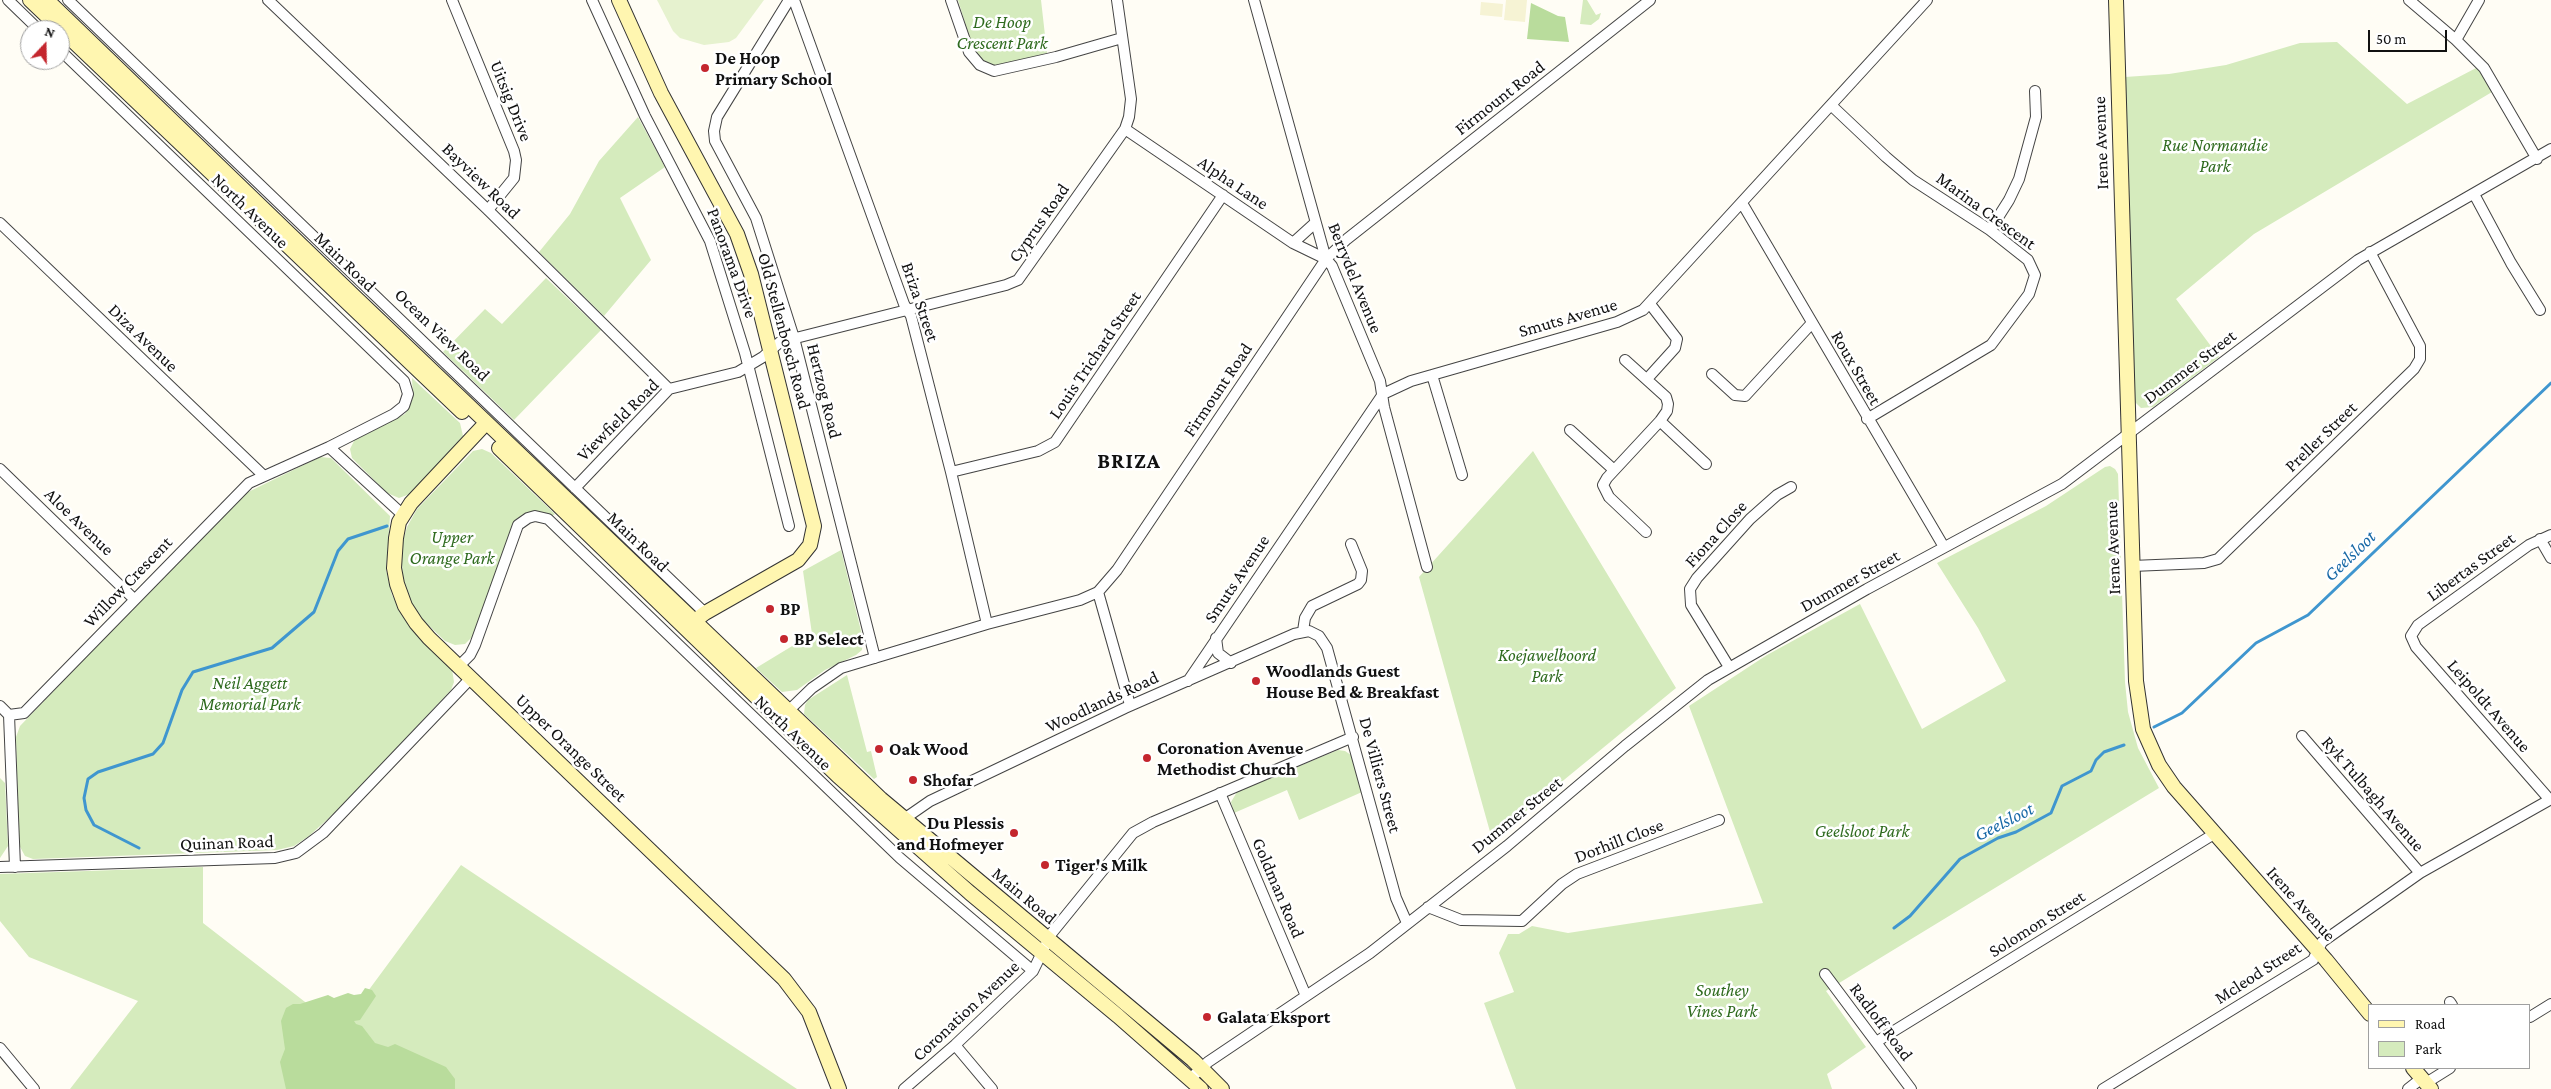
<!DOCTYPE html>
<style>
body{margin:0}
#map{position:relative;width:2551px;height:1089px;overflow:hidden;background:#fffdf5;font-family:"Crimson Pro",serif}
canvas{display:block}
.legend{position:absolute;left:2368px;top:1004px;width:162px;height:65px;box-sizing:border-box;background:#fff;border:1px solid #a0a0a0;margin:0;padding:6px 9px;list-style:none;font-size:15px;color:#111}
.legend li{display:flex;align-items:center;gap:10px;height:25px}
.legend b{width:25px;border:1px solid #a0a0a0}
.north{position:absolute;left:20px;top:20px;width:50px;height:50px;box-sizing:border-box;background:#fff;border:1px solid #a0a0a0;border-radius:50%;rotate:21deg;font-size:14px;font-weight:700;line-height:20px;text-align:center;color:#111}
.north::after{content:'';display:block;margin:auto;width:18px;height:22px;background:#c4262e;clip-path:polygon(50% 0,100% 100%,50% 72%,0 100%)}
.scale{position:absolute;left:2368px;top:30px;width:79px;height:22px;box-sizing:border-box;border:2px solid #111;border-top:0;padding-left:6px;font-size:15px;line-height:18px;white-space:nowrap;color:#111;-webkit-text-stroke:4px #fff;paint-order:stroke}
</style>
<div id="map">
<canvas width="2551" height="1089"></canvas>
<ul class="legend">
<li><b style="height:6px;background:#fff6b0"></b>Road</li>
<li><b style="height:14px;background:#d5ebbd"></b>Park</li>
</ul>
<div class="north">N</div>
<div class="scale">50 m</div>
</div>
<script>
const g = document.querySelector('canvas').getContext('2d');
g.lineJoin = 'round';
function paint(path, color) {
  g.fillStyle = color;
  g.fill(path, 'evenodd');
}
function toPath(rows) {
  const path = new Path2D();
  for (const r of rows) {
    path.moveTo(r[0], r[1]);
    for (let i = 2; i < r.length; i += 2) path.lineTo(r[i], r[i + 1]);
  }
  return path;
}
function trace(path, color, width, dash) {
  g.strokeStyle = color;
  g.lineWidth = width;
  g.lineCap = dash ? 'butt' : 'round';
  g.setLineDash(dash || []);
  g.stroke(path);
}
function drawText(font, color, halo, rows, align = 'center') {
  g.font = font + ' "Crimson Pro",serif';
  g.lineWidth = 5;
  g.setLineDash([]);
  g.textBaseline = 'middle';
  g.strokeStyle = halo;
  g.fillStyle = color;
  for (const [text, x, y, turn = 0] of rows) {
    g.save();
    g.translate(x, y);
    g.rotate((+turn || 0) * Math.PI / 180);
    g.textAlign = isNaN(turn) ? turn : align;
    if (halo) g.strokeText(text, 0, 0);
    g.fillText(text, 0, 0);
    g.restore();
  }
}
paint(toPath([
 [1506,0,1527,0,1525,22,1504,20],
 [1481,2,1503,4,1502,17,1480,15]
]), '#f6f3d4');
paint(toPath([
 [958,0,1041,0,1047,53,1002,65,992,65,982,61,973,49],
 [1583,0,1587,0,1596,15,1601,13,1599,19,1591,25,1580,24],
 [2337,42,2407,104,2478,67,2492,92,2254,234,2176,299,2219,357,2153,407,2141,408,2135,402,2125,77,2169,74,2226,65,2300,43],
 [638,117,665,167,620,198,651,260,604,316,539,252,570,214,599,161],
 [546,278,601,330,514,420,443,352,485,309,502,324],
 [412,378,460,423,463,436,410,494,399,498,387,493,352,458,350,449,355,439,405,414,413,398],
 [482,449,491,453,555,514,552,516,541,512,530,512,515,520,475,634,465,644,455,645,445,641,422,619,410,601,403,580,401,548,407,527,417,509,473,451],
 [1533,451,1676,688,1492,839,1419,577],
 [320,457,331,458,390,516,386,570,392,595,410,628,452,669,454,682,451,690,341,807,309,836,294,846,277,850,33,859,25,856,19,845,16,737,20,726,242,495],
 [2110,466,2115,469,2118,474,2125,682,2128,712,2138,748,2159,788,1826,991,1866,1047,1827,1074,1832,1089,1516,1089,1484,1003,1514,992,1499,953,1508,934,1519,934,1532,926,1568,933,1763,903,1689,706,1767,655,1860,604,1922,729,2006,681,1978,628,1937,563,2046,506,2105,467],
 [841,550,863,639,862,650,856,655,825,670,797,690,782,692,756,668,812,634,803,571],
 [847,675,867,752,871,751,877,777,874,779,804,714,805,705,808,700],
 [1338,750,1345,751,1351,755,1362,792,1299,820,1287,790,1234,813,1231,802,1237,792],
 [0,778,5,783,8,846,0,858],
 [461,865,797,1089,70,1089,138,1001,29,957,0,921,0,874,203,867,203,923,340,1029]
]), '#d5ebbd');
paint(toPath([
 [1531,3,1558,16,1565,17,1569,42,1527,39],
 [365,988,372,990,376,996,360,1020,354,1021,356,1024,362,1026,375,1043,388,1047,395,1044,446,1067,455,1079,455,1089,286,1089,280,1062,285,1049,281,1021,286,1008,293,1004,300,1004,328,995,334,998,348,993,354,995,361,994]
]), '#b9dc9c');
paint(toPath([
 [657,0,764,0,736,38,729,42,704,45,680,38,673,31]
]), '#e6f2cf');
trace(toPath([
 [2154,727,2182,713,2256,643,2308,615,2551,383],
 [139,848,94,825,86,810,84,798,88,779,98,772,153,754,163,743,182,690,193,672,272,648,314,612,338,551,348,539,387,526],
 [1894,928,1910,916,1960,859,1998,838,2016,832,2051,813,2062,786,2091,771,2096,760,2104,752,2124,745]
]), '#3f96cf', 3);
const street = toPath([
 [8,0,39,30],
 [68,0,705,613],
 [268,0,488,210,669,389],
 [452,0,514,151,516,160,514,178,488,210],
 [592,0,645,116,710,241,745,353,789,526],
 [789,0,717,117,714,131,715,141,756,218,794,338,875,658],
 [794,0,904,304,911,316,951,472,987,624],
 [951,0,969,52,980,65,994,71,1056,57,1122,38],
 [1254,0,1326,259,1332,266,1380,381,1384,407,1427,567],
 [2409,0,2456,40,2484,68,2537,159],
 [2456,40,2479,0],
 [1832,106,1886,157,1913,180,1990,230,2028,260,2035,275,2029,294,1991,345,1867,419],
 [1125,129,1293,243,1326,259],
 [2474,194,2511,263,2540,310],
 [1742,203,1944,547],
 [0,223,264,476],
 [1990,230,2009,200,2019,179,2036,117,2035,91],
 [1293,243,1315,223],
 [1625,360,1666,397,1668,404,1667,411,1660,421,1607,478,1603,485,1609,497,1646,532],
 [1712,374,1735,395,1745,396,1812,323],
 [1432,375,1462,475],
 [1647,379,1675,348,1677,339,1650,304],
 [1660,421,1706,464],
 [1570,430,1614,470],
 [329,447,403,515],
 [0,469,134,599],
 [951,472,1038,451,1055,442,1223,195],
 [575,488,669,389,738,372,763,357,780,342,1006,285,1018,280,1125,129,1129,117,1131,99,1117,0],
 [2540,539,2551,558],
 [2132,566,2204,563,2218,559,2414,369,2420,359,2420,346,2370,252],
 [1098,592,1130,705],
 [1303,631,1305,618,1312,606,1358,584,1361,580,1362,571,1351,544],
 [1216,638,1218,653,1231,663],
 [459,666,470,655,475,645,518,525,528,518,535,516,548,519,900,858,1033,971],
 [1729,667,1691,605,1690,589,1697,578,1750,519,1777,495,1791,487],
 [1188,681,1383,394,1411,381,1617,322,1643,310,1927,0],
 [0,706,9,715],
 [9,715,24,713,249,483,329,447,394,414,404,406,408,394,404,381,60,50],
 [9,715,15,867],
 [783,716,812,688,841,668,987,624,1080,600,1098,592,1117,570,1326,259,1347,239,1650,0],
 [2302,736,2420,873],
 [1220,793,1306,996],
 [2550,800,2416,647,2411,636,2418,625,2529,545,2551,535],
 [904,819,930,801,1125,708,1294,634,1309,631,1319,636,1327,648,1396,898,1407,923],
 [0,867,275,858,296,853,323,833,471,678],
 [1428,907,1461,920,1522,921,1562,884,1577,874,1719,820],
 [1825,974,1911,1089],
 [2450,1002,2452,1005],
 [2530,1017,2551,1004],
 [1876,1042,2214,834],
 [955,1045,992,1089],
 [0,1048,34,1089],
 [1190,1079,1208,1062,1370,953,1507,846,1625,746,1708,680,1867,589,2062,484,2358,260,2551,149],
 [2426,1083,2450,1068],
 [904,1089,955,1045,1033,971,1051,934,1133,833,1153,822,1353,737],
 [2103,1089,2313,960,2322,942,2420,873,2551,799],
 [2408,1089,2422,1078]
]);
const secondary = toPath([
 [30,0,462,412],
 [47,0,355,297,881,799,1193,1060,1222,1089],
 [619,0,661,93,737,234,751,274,814,526,810,545,798,560,705,613,688,626],
 [2116,0,2136,681,2143,729,2159,765,2174,787,2326,960,2370,1014],
 [486,423,411,503,399,522,396,538,394,568,397,584,405,606,416,623,429,638,784,979,809,1012,839,1089],
 [499,448,838,776,970,893,1118,1016,1201,1089],
 [2413,1068,2431,1089]
]);
trace(street, '#444', 12);
trace(secondary, '#333', 16);
trace(street, '#fff', 10);
trace(secondary, '#fff6b0', 14);
for (const [x, y, r, color] of [
 [705,68,5,"#c4262e"],
 [770,609,5,"#c4262e"],
 [784,639,5,"#c4262e"],
 [1256,681,5,"#c4262e"],
 [879,749,5,"#c4262e"],
 [1147,758,5,"#c4262e"],
 [913,780,5,"#c4262e"],
 [1014,833,5,"#c4262e"],
 [1045,865,5,"#c4262e"],
 [1207,1017,5,"#c4262e"]
]) {
  const dot = new Path2D();
  dot.arc(x, y, r, 0, 2 * Math.PI);
  g.fillStyle = color;
  g.fill(dot);
  trace(dot, '#fff', 2);
}
drawText('italic 18px', '#2f6b1f', '#fff', [
 ["De Hoop",1002,22],
 ["Crescent Park",1002,43],
 ["Rue Normandie",2215,145],
 ["Park",2215,166],
 ["Upper",452,537],
 ["Orange Park",452,558],
 ["Koejawelboord",1547,655],
 ["Park",1547,676],
 ["Neil Aggett",250,683],
 ["Memorial Park",250,704],
 ["Geelsloot Park",1862,831],
 ["Southey",1722,990],
 ["Vines Park",1722,1011]
]);
drawText('bold 18px', '#111', '#fff', [
 ["De Hoop",715,58],
 ["Primary School",715,79],
 ["BP",780,609],
 ["BP Select",794,639],
 ["Woodlands Guest",1266,671],
 ["House Bed & Breakfast",1266,692],
 ["Coronation Avenue",1157,748],
 ["Methodist Church",1157,769],
 ["Oak Wood",889,749],
 ["Shofar",923,780],
 ["Du Plessis",1004,823,"right"],
 ["and Hofmeyer",1004,844,"right"],
 ["Tiger's Milk",1055,865],
 ["Galata Eksport",1217,1017]
], 'left');
drawText('18px', '#111', '#fff', [
 ["Firmount Road",1500,98,-38],
 ["Uitsig Drive",511,101,68],
 ["Irene Avenue",2101,143,-92],
 ["Bayview Road",481,181,44],
 ["Alpha Lane",1233,183,34],
 ["North Avenue",250,211,44],
 ["Marina Crescent",1986,211,36],
 ["Cyprus Road",1039,223,-55],
 ["Main Road",345,262,44],
 ["Panorama Drive",732,263,70],
 ["Berrydel Avenue",1355,278,68],
 ["Briza Street",920,302,71],
 ["Smuts Avenue",1568,318,-16],
 ["Old Stellenbosch Road",784,331,75],
 ["Ocean View Road",442,335,44],
 ["Diza Avenue",143,338,44],
 ["Louis Trichard Street",1095,355,-56],
 ["Dummer Street",2190,367,-37],
 ["Roux Street",1856,368,60],
 ["Firmount Road",1218,390,-56],
 ["Hertzog Road",824,391,76],
 ["Viewfield Road",618,420,-45],
 ["Preller Street",2321,437,-44],
 ["Aloe Avenue",79,522,44],
 ["Fiona Close",1716,534,-48],
 ["Main Road",638,542,44],
 ["Irene Avenue",2113,548,-92],
 ["Libertas Street",2471,567,-36],
 ["Smuts Avenue",1237,579,-56],
 ["Dummer Street",1850,581,-29],
 ["Willow Crescent",128,582,-46],
 ["Woodlands Road",1102,702,-25],
 ["Leipoldt Avenue",2489,706,49],
 ["North Avenue",793,733,44],
 ["Upper Orange Street",571,748,44],
 ["De Villiers Street",1380,775,75],
 ["Ryk Tulbagh Avenue",2373,794,49],
 ["Dummer Street",1517,815,-39],
 ["Dorhill Close",1619,841,-21],
 ["Quinan Road",227,843,-2],
 ["Goldman Road",1278,888,67],
 ["Main Road",1024,896,40],
 ["Irene Avenue",2301,904,48],
 ["Solomon Street",2037,924,-32],
 ["Mcleod Street",2258,973,-33],
 ["Coronation Avenue",966,1011,-43],
 ["Radloff Road",1881,1022,53]
]);
drawText('italic 19px', '#1768a6', '#fff', [
 ["Geelsloot",2350,556,-44],
 ["Geelsloot",2004,822,-27]
]);
g.letterSpacing = '1px';
drawText('bold 22px', '#111', '#fff', [
 ["BRIZA",1129,461]
]);
g.letterSpacing = '0px';
</script>
